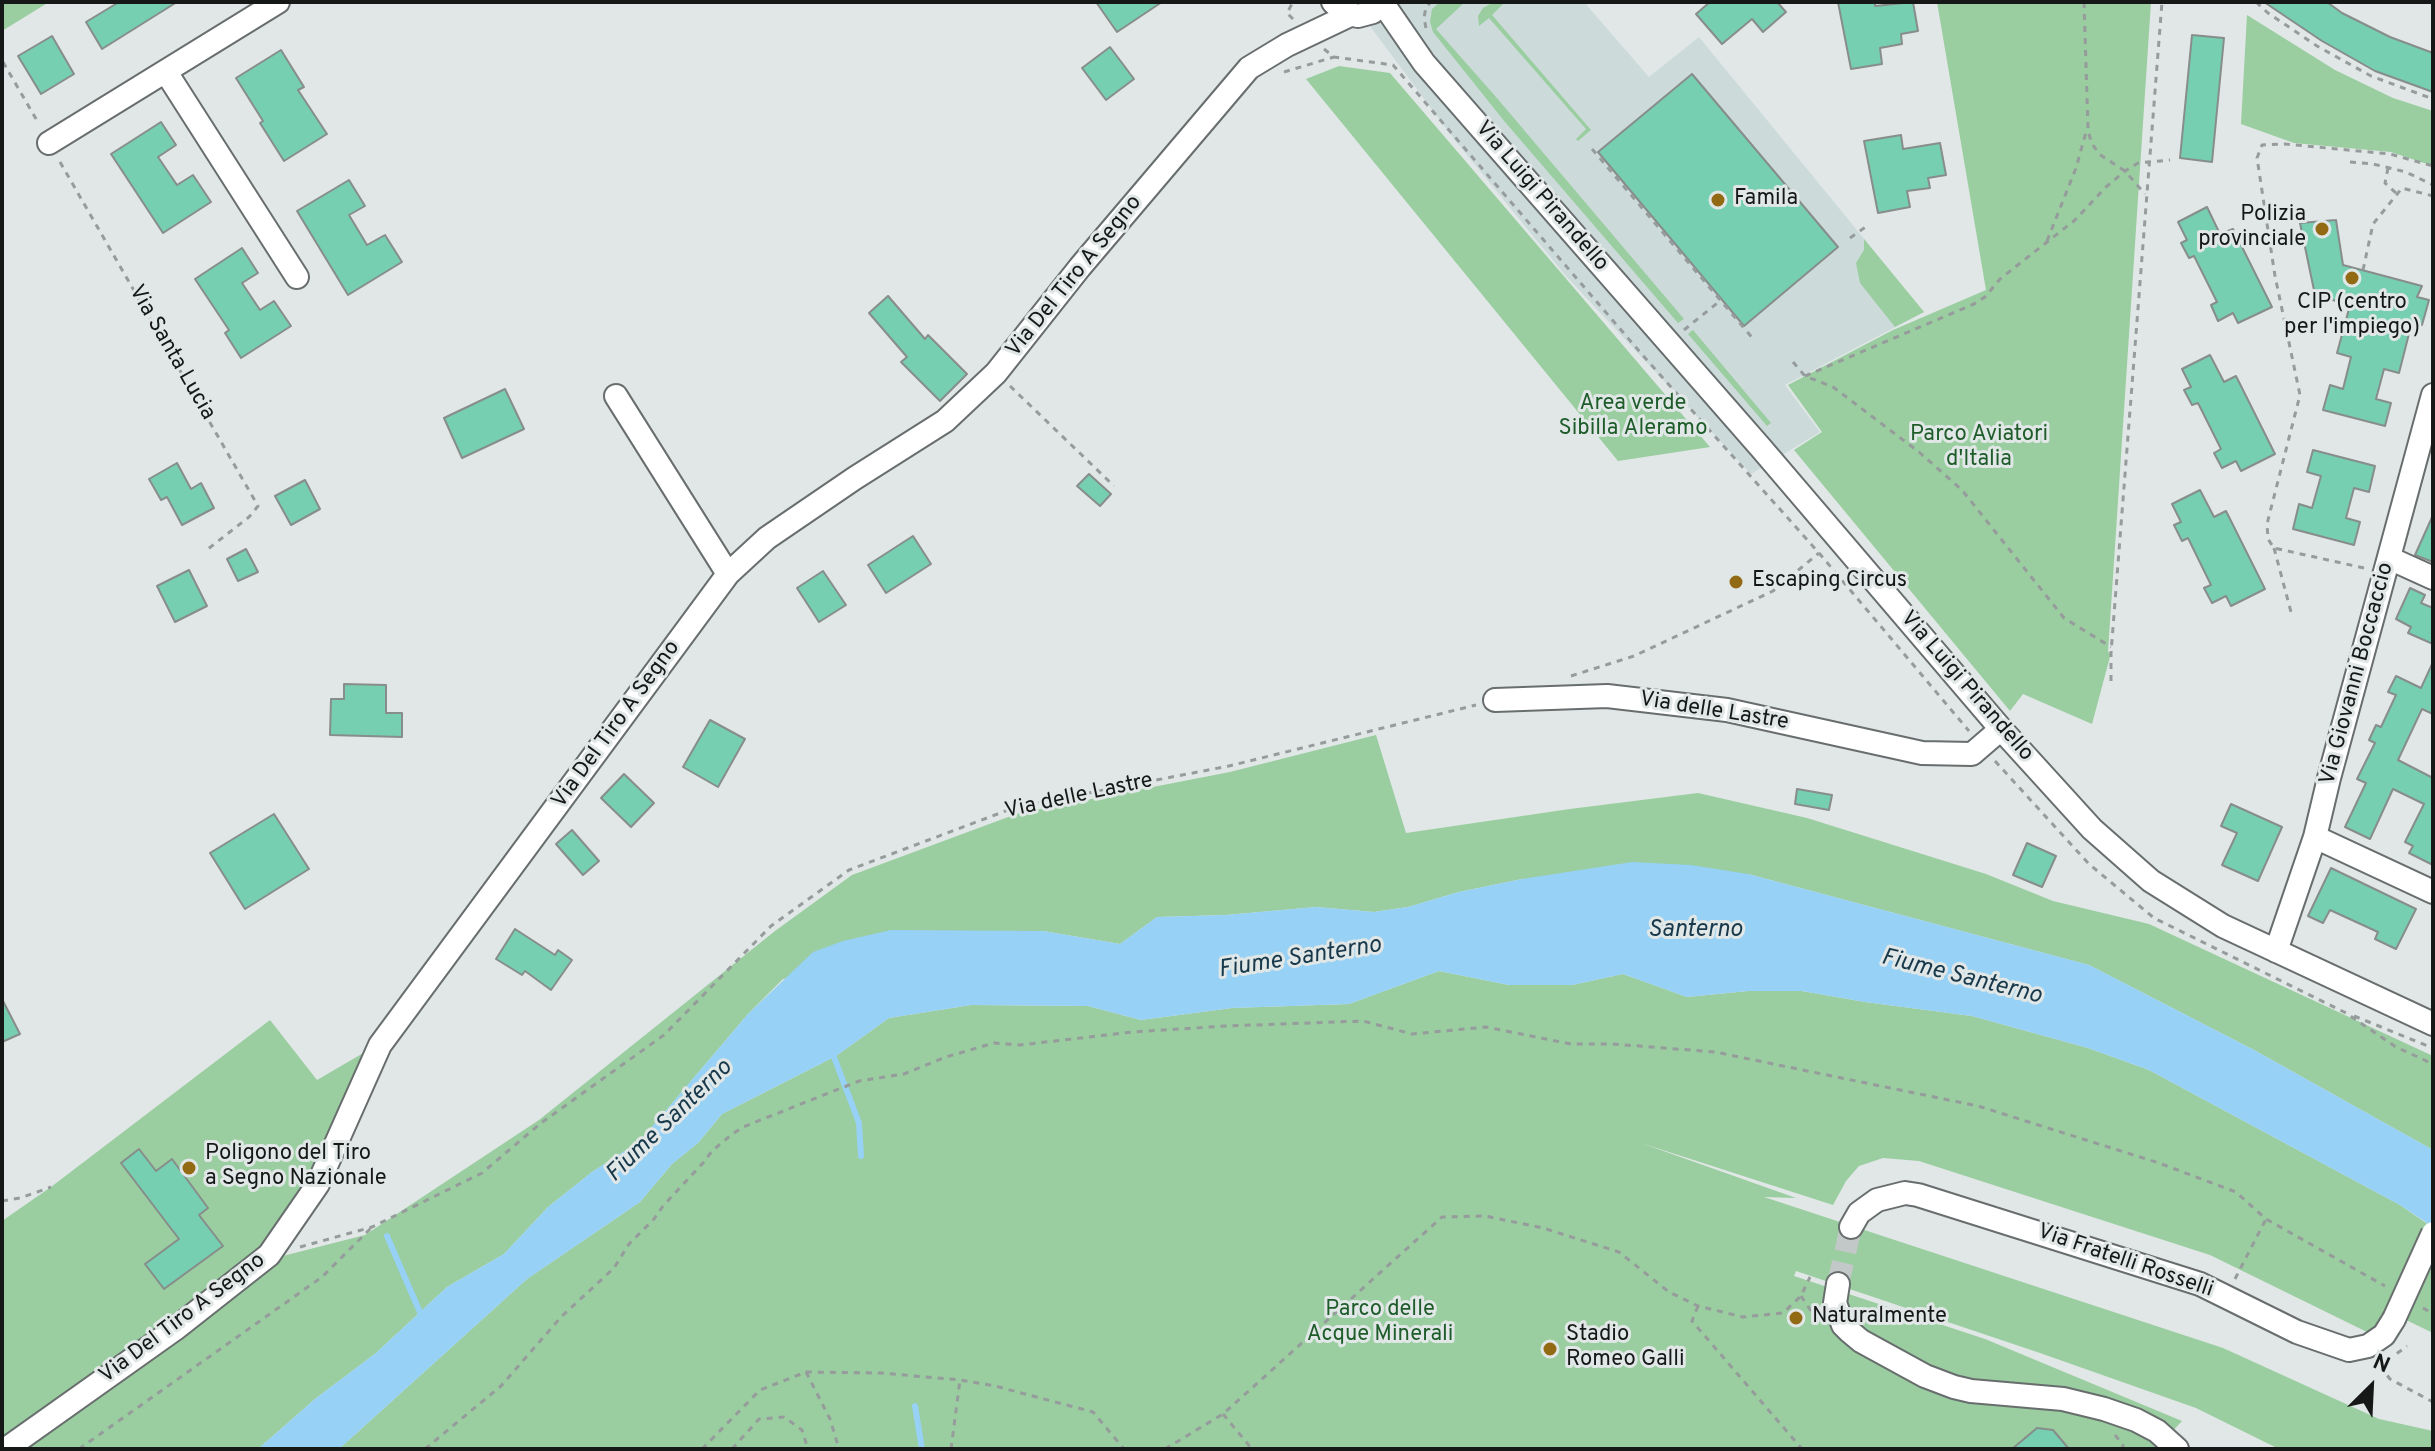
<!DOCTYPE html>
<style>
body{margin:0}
#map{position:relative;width:2435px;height:1451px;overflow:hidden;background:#e0e7e6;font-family:Overpass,sans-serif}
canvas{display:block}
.frame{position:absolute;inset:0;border:4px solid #151817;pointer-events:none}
.north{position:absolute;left:2331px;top:1347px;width:80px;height:80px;-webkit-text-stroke:6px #e0e7e6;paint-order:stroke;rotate:24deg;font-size:22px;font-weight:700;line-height:32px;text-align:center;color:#151817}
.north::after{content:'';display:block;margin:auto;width:28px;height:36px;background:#151817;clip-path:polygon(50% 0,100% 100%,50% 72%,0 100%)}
</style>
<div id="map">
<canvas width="2435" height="1451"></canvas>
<div class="frame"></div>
<div class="north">N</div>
</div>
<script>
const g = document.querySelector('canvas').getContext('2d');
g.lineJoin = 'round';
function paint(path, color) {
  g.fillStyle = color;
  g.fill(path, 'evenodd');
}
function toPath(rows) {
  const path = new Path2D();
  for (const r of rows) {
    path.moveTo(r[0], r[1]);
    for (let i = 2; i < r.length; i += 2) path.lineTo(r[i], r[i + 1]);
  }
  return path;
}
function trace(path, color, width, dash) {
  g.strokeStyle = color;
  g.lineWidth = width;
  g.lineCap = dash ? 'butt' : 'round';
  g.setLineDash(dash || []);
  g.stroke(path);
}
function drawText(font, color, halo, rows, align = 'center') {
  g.font = font + ' Overpass,sans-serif';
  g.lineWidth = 6;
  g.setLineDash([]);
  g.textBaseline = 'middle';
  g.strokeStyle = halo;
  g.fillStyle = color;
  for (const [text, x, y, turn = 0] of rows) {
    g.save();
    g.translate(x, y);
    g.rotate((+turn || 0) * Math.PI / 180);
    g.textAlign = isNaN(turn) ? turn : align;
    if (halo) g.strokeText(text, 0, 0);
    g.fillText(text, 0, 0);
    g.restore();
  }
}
paint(toPath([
 [1352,2,1584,2,1649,77,1699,37,1924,312,1785,385,1820,432,1751,474,1565,275,1454,139]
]), '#ccdbda');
paint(toPath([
 [2,2,49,2,2,31],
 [1440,2,1465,2,1436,29,1496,97,1684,319,1678,323,1505,122,1433,32,1430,22,1432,9],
 [1937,2,2151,2,2108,652,2111,653,2092,724,2023,694,2010,711,1794,450,1822,432,1788,385,1893,330,1986,290],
 [1492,3,1503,4,1492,15,1591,130,1578,141,1576,139,1586,129,1489,18,1479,26,1478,16,1483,8],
 [2247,15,2335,70,2393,98,2433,111,2433,166,2391,152,2294,143,2241,124],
 [1339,66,1390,73,1710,447,1618,461,1306,79],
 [1864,239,1924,312,1895,327,1860,283,1856,263,1864,250],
 [1693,330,1771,423,1767,426,1688,334],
 [1376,735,1406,833,1570,809,1698,793,1807,818,1986,874,2053,901,2149,924,2433,1056,2433,1150,2254,1050,2089,965,1748,874,1522,879,1459,892,1408,907,1374,912,1316,907,1226,915,1157,917,1120,944,1043,931,783,979,748,1014,640,1141,592,1172,548,1207,504,1254,447,1287,376,1353,315,1399,258,1449,2,1449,2,1221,51,1187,270,1020,317,1080,372,1048,308,1175,253,1261,279,1257,365,1235,539,1120,775,931,852,875,1019,813,1230,772],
 [1439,971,1509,985,1572,985,1623,974,1687,997,1748,991,1802,991,1865,1002,1972,1016,2088,1048,2149,1070,2400,1205,2429,1225,2383,1321,2367,1332,2210,1255,1919,1161,1883,1158,1859,1166,1846,1181,1833,1205,1641,1143,1796,1198,1764,1197,2223,1348,2379,1419,2433,1431,2433,1449,2279,1449,2196,1408,2040,1353,1796,1271,1794,1276,1985,1339,2182,1421,2156,1449,339,1449,527,1279,640,1202,672,1164,698,1143,722,1114,836,1056,889,1018,971,1005,1088,1006,1141,1020,1232,1008,1349,1004],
 [2433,1255,2433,1333,2402,1318]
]), '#9acd9f');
paint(toPath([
 [1632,862,1691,865,1748,874,2089,965,2254,1050,2433,1150,2433,1227,2400,1205,2149,1070,2088,1048,1972,1016,1865,1002,1802,991,1748,991,1687,997,1623,974,1572,985,1509,985,1439,971,1349,1004,1232,1008,1141,1020,1088,1006,971,1005,889,1018,836,1056,722,1114,698,1143,672,1164,640,1202,527,1279,339,1449,258,1449,315,1399,376,1353,447,1287,504,1254,548,1207,592,1172,640,1141,748,1014,813,952,843,941,891,930,1043,931,1120,944,1157,917,1226,915,1316,907,1374,912,1408,907,1459,892,1522,879]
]), '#97d1f5');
trace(toPath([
 [831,1049,859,1123,861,1156],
 [387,1236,422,1317],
 [915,1406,922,1449]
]), '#97d1f5', 6);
const building = toPath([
 [119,2,177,2,102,49,86,22,119,2],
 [1096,2,1162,2,1117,32,1096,2],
 [1710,2,1777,2,1786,12,1763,32,1752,19,1722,44,1696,14,1710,2],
 [1838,2,1875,2,1875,6,1913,2,1918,31,1901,34,1902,44,1880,48,1882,64,1851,69,1838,2],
 [2264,2,2327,2,2342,13,2390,37,2433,53,2433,92,2375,71,2322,41,2264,2],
 [2192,35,2224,38,2212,162,2180,158,2192,35],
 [52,36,74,74,41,94,18,56,52,36],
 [1110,47,1134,79,1106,100,1082,68,1110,47],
 [281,50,304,87,298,90,327,134,284,161,260,123,263,121,236,78,281,50],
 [1692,74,1838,247,1744,326,1598,152,1692,74],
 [161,122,176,145,158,157,177,185,193,175,211,202,163,233,111,154,161,122],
 [1901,135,1903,149,1940,143,1946,175,1928,178,1930,188,1907,191,1910,207,1878,213,1864,141,1901,135],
 [349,180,365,206,349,215,367,245,385,235,402,262,348,295,297,211,349,180],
 [2207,207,2220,234,2233,229,2272,307,2238,323,2233,313,2218,321,2211,305,2217,302,2194,256,2189,258,2181,243,2187,240,2178,222,2207,207],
 [2336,220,2343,265,2422,286,2417,297,2429,300,2422,325,2412,322,2399,373,2384,369,2376,399,2391,403,2385,426,2323,410,2330,385,2343,389,2351,357,2337,353,2350,305,2315,295,2300,223,2336,220],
 [242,248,258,273,242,283,260,310,274,301,291,326,241,358,225,333,229,330,195,279,242,248],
 [888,296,925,339,928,335,967,374,940,401,901,362,907,357,869,313,888,296],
 [2210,355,2224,382,2236,376,2275,454,2241,471,2236,461,2222,468,2214,453,2221,449,2198,403,2192,405,2184,390,2191,387,2182,369,2210,355],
 [505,389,524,429,462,458,444,418,505,389],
 [2313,450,2375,466,2369,492,2354,488,2346,518,2360,522,2354,545,2293,529,2299,504,2312,508,2321,476,2307,472,2313,450],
 [177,463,191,489,201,483,214,508,182,525,167,497,161,500,149,479,177,463],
 [1089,474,1111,494,1100,506,1077,486,1089,474],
 [305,480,320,509,291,525,275,496,305,480],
 [2200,490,2214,517,2226,511,2265,589,2231,606,2226,596,2212,603,2204,588,2211,585,2188,538,2182,541,2174,525,2181,522,2172,504,2200,490],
 [2433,515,2433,562,2415,555,2433,515],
 [913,536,931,564,886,593,868,565,913,536],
 [246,549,258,572,238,581,227,559,246,549],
 [189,570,207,606,175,622,157,586,189,570],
 [823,571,846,605,819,622,797,588,823,571],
 [2410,588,2425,595,2421,603,2433,608,2433,644,2408,633,2411,627,2396,619,2410,588],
 [2433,662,2433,714,2422,709,2398,760,2433,778,2433,865,2409,853,2413,846,2405,842,2424,804,2393,789,2370,839,2345,827,2366,783,2357,779,2375,743,2369,740,2376,725,2381,727,2396,695,2388,692,2396,676,2421,688,2433,662],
 [344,684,386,685,386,713,402,713,402,737,330,735,331,699,344,699,344,684],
 [710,720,745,739,718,787,683,767,710,720],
 [624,774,654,803,631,827,601,798,624,774],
 [1797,789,1832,795,1829,810,1795,804,1797,789],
 [2231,804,2282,827,2258,881,2222,865,2237,833,2221,826,2231,804],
 [274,814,309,869,245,909,210,853,274,814],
 [572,830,599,861,583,875,556,844,572,830],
 [2027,843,2056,856,2042,887,2013,875,2027,843],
 [2331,868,2416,909,2396,949,2375,939,2378,932,2330,910,2323,923,2308,916,2331,868],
 [515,929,555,955,558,950,572,960,551,990,525,971,522,975,496,959,515,929],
 [2,999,20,1034,2,1042,2,999],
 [139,1149,156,1171,172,1159,208,1208,199,1215,223,1246,164,1289,145,1264,179,1239,121,1163,139,1149],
 [2037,1428,2053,1430,2069,1449,2012,1449,2037,1428]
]);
paint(building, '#76cfb0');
trace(building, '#878d8b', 2);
trace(toPath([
 [1838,1284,1851,1227]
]), '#c2c8c7', 22, [22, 11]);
const minor = toPath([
 [1333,2,1343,12,1358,16,1373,12,1382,2,1424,63,1761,448,2001,729,2092,829,2151,881,2223,926,2433,1024],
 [166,72,297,277],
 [49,143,278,2],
 [616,396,728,574],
 [2389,558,2433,578],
 [1495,700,1607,696,1727,710,1922,753,1972,754,2001,729],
 [2315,837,2433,892],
 [2276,951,2315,837,2329,778,2433,395],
 [1851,1227,1859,1213,1877,1200,1905,1193,1918,1195,2200,1284,2297,1332,2349,1350,2368,1346,2384,1335,2394,1319],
 [1838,1284,1835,1303,1843,1325,1849,1331,1861,1341,1925,1376,1954,1387,1971,1391,2063,1399,2104,1409,2136,1420,2157,1431,2177,1449],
 [6,1449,175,1329,269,1255,318,1184,380,1045,728,574,767,538,855,478,945,421,996,373,1080,267,1249,68,1287,45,1350,15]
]);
trace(minor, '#686d6d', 26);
trace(toPath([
 [2084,2,2088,129,2091,142,2099,154,2125,171,2145,194],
 [2256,2,2268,13,2317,46,2371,76,2433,99],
 [1293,19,1287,13,1293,2],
 [1426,28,1424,18,1426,7,1431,2],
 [1324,49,1334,57,1393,65,1646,359,1819,553,1969,731],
 [3,62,39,124],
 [1284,72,1334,57],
 [1592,149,1755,341],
 [60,162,258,506,249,517,208,549],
 [2350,162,2373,164,2406,172,2433,185],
 [2388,168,2385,183,2397,194],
 [1850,238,1867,226],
 [2047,241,2076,168,2086,132],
 [2363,270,2373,224,2402,188,2433,196],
 [1684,330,1721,300],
 [1793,362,1805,376,1833,387,1919,452,1962,490,2064,618,2111,647],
 [1805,376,1974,304,1985,297,2000,279,2075,220,2106,187,2125,171,2138,163,2170,160],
 [1010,386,1114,486],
 [2274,548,2291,612],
 [2364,568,2274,548,2268,539,2267,524,2300,395,2275,276,2257,158,2262,145,2285,144,2390,154,2433,166],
 [1571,676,1634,656,1773,591,1819,553],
 [2111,681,2111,653,2162,2],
 [1995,761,2089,864,2154,918,2346,1013,2396,1047,2433,1064],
 [2354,1016,2433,1048],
 [2,1201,20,1198,51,1187],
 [300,1247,372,1227,482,1173,541,1123,664,1035,771,926,849,870,1016,807,1229,766,1476,705],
 [2235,1279,2266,1219],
 [1801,1296,1819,1323],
 [1698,1306,1692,1321,1802,1449],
 [2423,1308,2433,1314],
 [2377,1366,2380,1366,2407,1346],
 [2380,1366,2390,1379,2433,1402],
 [806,1372,830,1419,839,1449],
 [1223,1414,1252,1449],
 [2115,1435,2123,1445,2122,1449],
 [79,1449,322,1277,372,1227],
 [425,1449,501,1386,561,1317,614,1268,629,1244,654,1219,663,1206,703,1163,712,1151,731,1135,743,1127,859,1081,904,1074,946,1057,994,1043,1020,1045,1132,1032,1226,1026,1363,1021,1412,1034,1486,1027,1571,1044,1613,1044,1715,1052,1978,1106,2159,1163,2236,1192,2266,1219,2385,1286],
 [702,1449,760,1390,806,1372,881,1373,960,1380,995,1386,1093,1412,1124,1449],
 [732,1449,759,1419,784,1417,802,1430,808,1449],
 [951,1449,960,1380],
 [1165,1449,1223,1414,1442,1217,1485,1216,1543,1228,1619,1252,1669,1292,1698,1306,1743,1317,1783,1313,1801,1296,1810,1277]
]), '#969c9b', 3, [6, 6]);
trace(minor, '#fff', 22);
const minorBridge = toPath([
 [2394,1319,2433,1233]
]);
trace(minorBridge, '#686d6d', 26, []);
trace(minorBridge, '#fff', 22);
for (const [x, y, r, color] of [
 [1718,200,8,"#936a14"],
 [2322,229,8,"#936a14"],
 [2352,278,8,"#936a14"],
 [1736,582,8,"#936a14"],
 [189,1168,8,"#936a14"],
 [1796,1318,8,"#936a14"],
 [1550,1349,8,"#936a14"]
]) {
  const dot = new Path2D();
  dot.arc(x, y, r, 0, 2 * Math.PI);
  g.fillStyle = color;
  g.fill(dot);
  trace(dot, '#e0e7e6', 3);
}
drawText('22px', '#151817', '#e0e7e6', [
 ["Via Luigi Pirandello",1541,197,49],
 ["Via Del Tiro A Segno",1075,277,-51],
 ["Via Santa Lucia",171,353,60],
 ["Via Giovanni Boccaccio",2358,674,-75],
 ["Via Luigi Pirandello",1966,687,49],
 ["Via delle Lastre",1714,712,9],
 ["Via Del Tiro A Segno",617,725,-54],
 ["Via delle Lastre",1079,797,-12],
 ["Via Fratelli Rosselli",2125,1262,19],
 ["Via Del Tiro A Segno",183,1319,-37]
]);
drawText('22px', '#151817', '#e0e7e6', [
 ["Famila",1734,200],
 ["Polizia",2306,216,"right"],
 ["provinciale",2306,241,"right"],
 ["CIP (centro",2352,304,"center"],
 ["per l'impiego)",2352,329,"center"],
 ["Escaping Circus",1752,582],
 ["Poligono del Tiro",205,1155],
 ["a Segno Nazionale",205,1180],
 ["Naturalmente",1812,1318],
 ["Stadio",1566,1336],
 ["Romeo Galli",1566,1361]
], 'left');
drawText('22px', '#1e5c2a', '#e0e7e6', [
 ["Area verde",1633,405],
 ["Sibilla Aleramo",1633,430],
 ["Parco Aviatori",1979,436],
 ["d'Italia",1979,461],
 ["Parco delle",1380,1311],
 ["Acque Minerali",1380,1336]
]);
drawText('italic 24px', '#18394c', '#e0e7e6', [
 ["Santerno",1695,931],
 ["Fiume Santerno",1300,959,-9],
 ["Fiume Santerno",1961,978,14],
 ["Fiume Santerno",670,1122,-44]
]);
</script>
